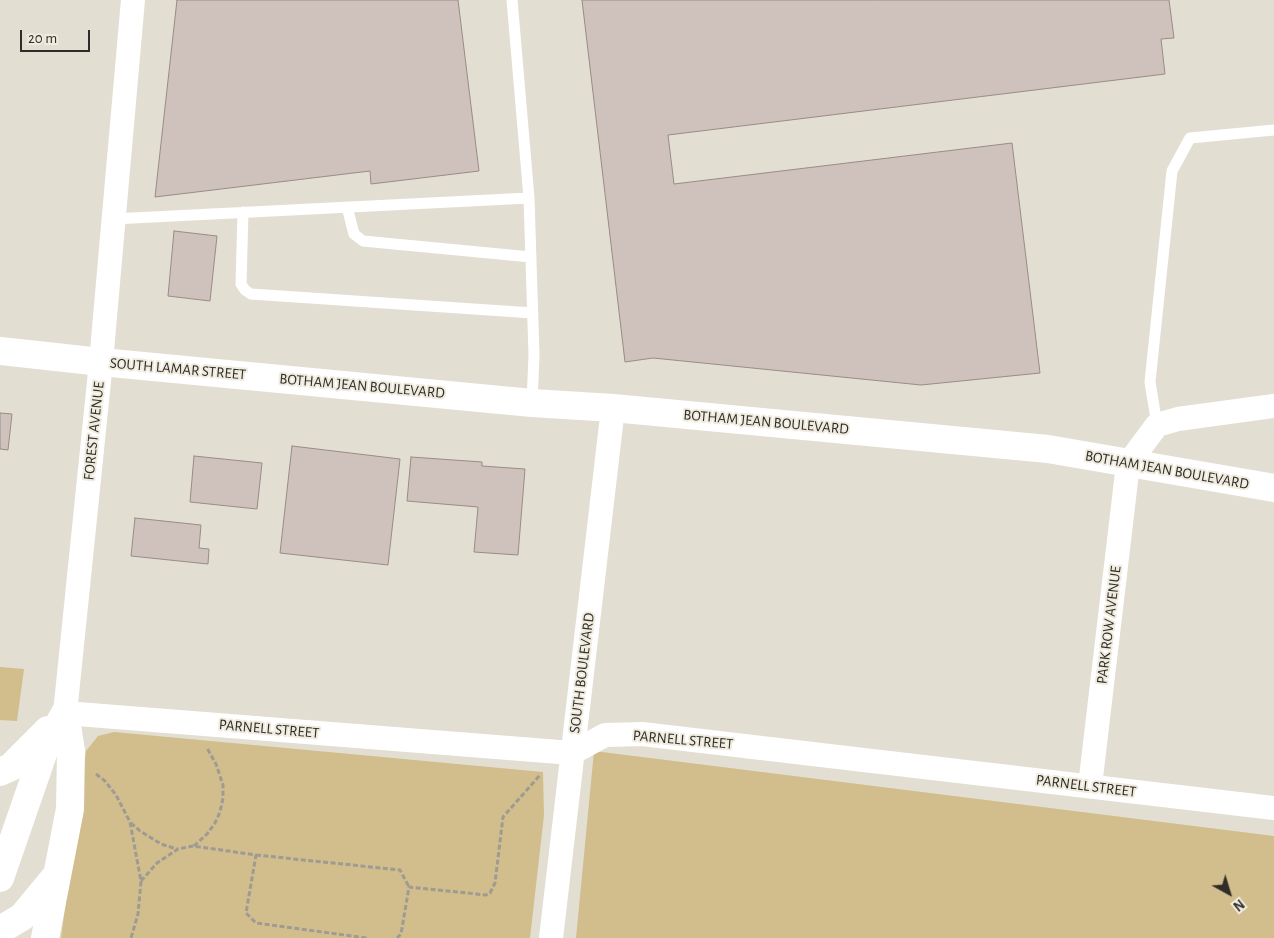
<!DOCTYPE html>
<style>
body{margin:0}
#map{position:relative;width:1274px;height:938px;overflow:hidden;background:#e3ded2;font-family:"Alegreya Sans",sans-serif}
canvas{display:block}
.north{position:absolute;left:1204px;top:868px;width:50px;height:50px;-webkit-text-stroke:4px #f0ebdf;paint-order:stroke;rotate:141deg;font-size:14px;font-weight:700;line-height:20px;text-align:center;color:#2f2d28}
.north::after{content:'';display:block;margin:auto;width:18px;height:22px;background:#2f2d28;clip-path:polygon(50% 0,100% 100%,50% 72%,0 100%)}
.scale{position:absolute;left:20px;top:30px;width:70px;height:22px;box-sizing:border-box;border:2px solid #2f2d28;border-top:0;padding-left:6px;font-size:15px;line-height:18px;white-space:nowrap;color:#2f2d28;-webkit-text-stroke:4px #f0ebdf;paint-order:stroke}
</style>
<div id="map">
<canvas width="1274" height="938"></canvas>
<div class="north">N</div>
<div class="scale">20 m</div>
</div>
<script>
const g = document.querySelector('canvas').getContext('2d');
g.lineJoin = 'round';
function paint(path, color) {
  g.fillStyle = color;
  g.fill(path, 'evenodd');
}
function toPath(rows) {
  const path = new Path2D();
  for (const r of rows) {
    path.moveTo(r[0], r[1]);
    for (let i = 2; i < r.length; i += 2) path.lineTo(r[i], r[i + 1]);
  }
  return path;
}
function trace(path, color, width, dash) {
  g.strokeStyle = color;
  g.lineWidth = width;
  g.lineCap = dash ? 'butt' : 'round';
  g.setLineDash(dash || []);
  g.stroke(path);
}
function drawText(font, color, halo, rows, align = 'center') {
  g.font = font + ' "Alegreya Sans",sans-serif';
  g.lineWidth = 4;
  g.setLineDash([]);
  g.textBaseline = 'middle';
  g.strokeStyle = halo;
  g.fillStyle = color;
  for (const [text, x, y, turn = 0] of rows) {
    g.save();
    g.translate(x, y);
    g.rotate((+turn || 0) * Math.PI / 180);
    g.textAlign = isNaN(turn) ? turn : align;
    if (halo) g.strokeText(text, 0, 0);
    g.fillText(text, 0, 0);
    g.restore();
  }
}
paint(toPath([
 [0,667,24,669,17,721,0,720],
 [114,732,543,772,544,815,530,938,61,938,86,751,98,736],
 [594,751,1274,836,1274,938,576,938]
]), '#d2bd8c');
const building = toPath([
 [177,0,458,0,479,171,371,184,370,171,155,197,177,0],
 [582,0,1169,0,1174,38,1161,39,1165,74,668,135,674,184,1012,143,1040,373,921,385,653,358,625,362,582,0],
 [174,231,217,236,210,301,168,296,174,231],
 [0,413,12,414,8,450,0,449,0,413],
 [292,446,400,459,388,565,280,553,292,446],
 [194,456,262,463,257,509,190,502,194,456],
 [411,457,482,462,482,466,525,469,518,555,474,552,478,507,407,501,411,457],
 [135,518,201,525,199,548,209,549,208,564,131,556,135,518]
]);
paint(building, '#cfc2bc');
trace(building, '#988c86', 1);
trace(toPath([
 [96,774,105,781,116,795,130,822,141,881,138,914,131,938],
 [131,823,140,831,161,844,177,849],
 [194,846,207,834,215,823,220,812,223,798,223,785,216,764,207,748],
 [256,855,400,870,409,887],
 [141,881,157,863,178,849,193,846,256,855,246,913,256,923,367,938],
 [397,938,401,934,409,887,486,895,490,893,495,883,503,817,540,775]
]), '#9f9b92', 3, [5, 2.5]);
trace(toPath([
 [512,0,529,198,534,355,532,403],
 [347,207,354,234,363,241,531,257],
 [243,212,241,284,245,290,251,294,533,313],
 [113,219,529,198],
 [1157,425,1150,382,1172,171,1190,138,1274,130]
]), '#fff', 11);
trace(toPath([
 [133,0,101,362,65,713,572,753,605,735,642,734,1274,808],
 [1090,786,1128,464,1157,425,1178,419,1274,406],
 [551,938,613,408]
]), '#fff', 24);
trace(toPath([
 [0,351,101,362,532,403,613,408,1048,449,1274,488],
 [0,772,11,767,48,730],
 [0,878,44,751,65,713],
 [0,930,22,917,56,876],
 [45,938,70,809,71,751,65,713]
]), '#fff', 28);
drawText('15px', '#2f2d28', '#f0ebdf', [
 ["SOUTH LAMAR STREET",178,369,5],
 ["BOTHAM JEAN BOULEVARD",362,386,5],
 ["BOTHAM JEAN BOULEVARD",766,422,5],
 ["FOREST AVENUE",94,431,-84],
 ["BOTHAM JEAN BOULEVARD",1167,470,10],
 ["PARK ROW AVENUE",1109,625,-83],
 ["SOUTH BOULEVARD",582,673,-83],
 ["PARNELL STREET",269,729,5],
 ["PARNELL STREET",683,740,5],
 ["PARNELL STREET",1086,786,7]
]);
</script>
